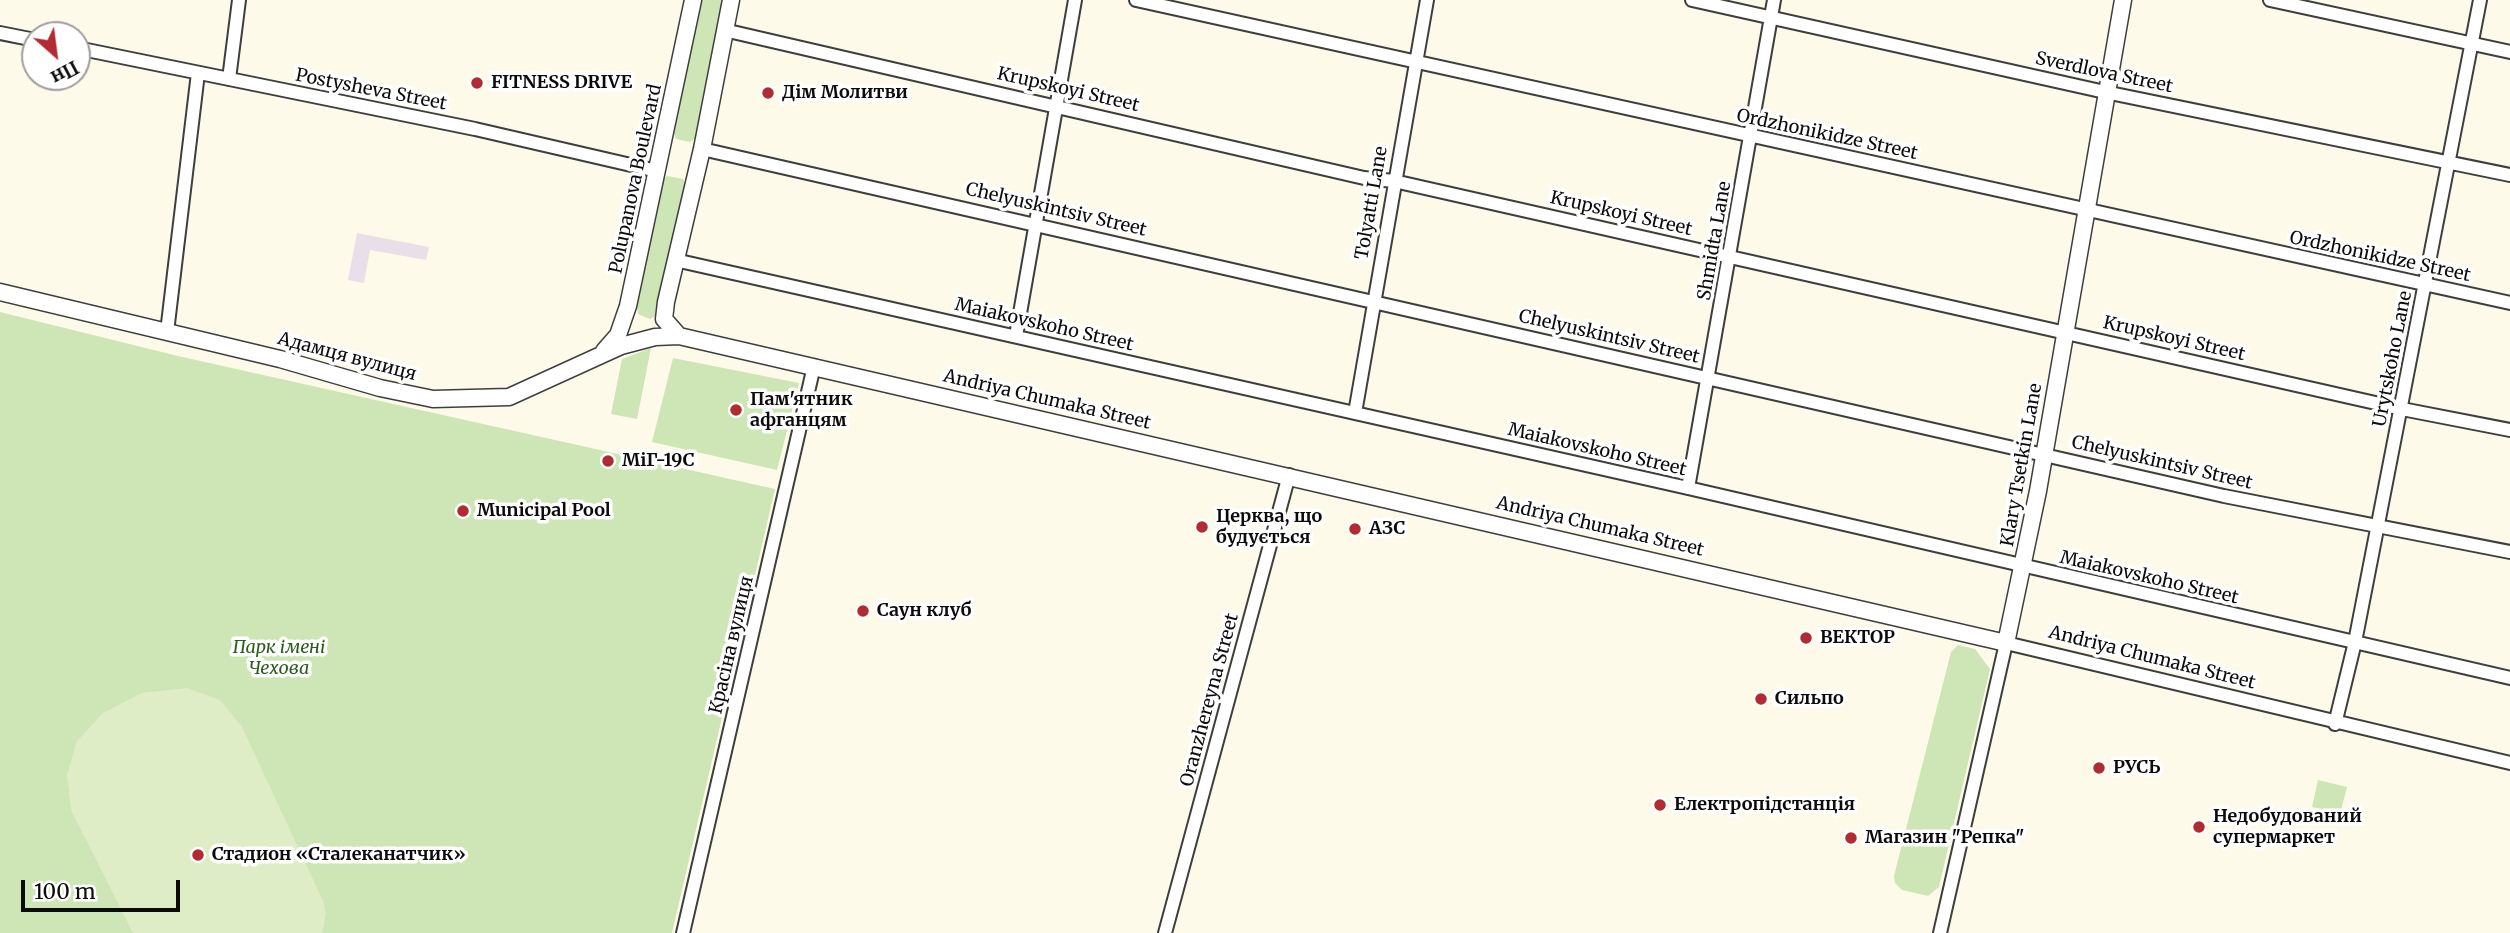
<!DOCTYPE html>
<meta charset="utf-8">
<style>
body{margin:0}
#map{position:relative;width:2510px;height:933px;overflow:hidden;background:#fefae9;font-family:Merriweather,serif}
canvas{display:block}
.north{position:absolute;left:21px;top:21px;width:70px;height:70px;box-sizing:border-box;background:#fff;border:2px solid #9d9d9d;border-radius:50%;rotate:152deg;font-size:19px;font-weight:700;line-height:28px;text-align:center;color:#0b0b0b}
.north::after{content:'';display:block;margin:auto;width:24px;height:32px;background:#b12c31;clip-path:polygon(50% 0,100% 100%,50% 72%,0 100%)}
.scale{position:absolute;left:21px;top:880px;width:159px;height:32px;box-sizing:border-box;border:4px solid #0b0b0b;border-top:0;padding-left:9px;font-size:21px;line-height:24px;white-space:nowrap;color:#0b0b0b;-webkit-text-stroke:5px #fff;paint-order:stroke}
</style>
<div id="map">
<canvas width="2510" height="933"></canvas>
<div class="north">Пн</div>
<div class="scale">100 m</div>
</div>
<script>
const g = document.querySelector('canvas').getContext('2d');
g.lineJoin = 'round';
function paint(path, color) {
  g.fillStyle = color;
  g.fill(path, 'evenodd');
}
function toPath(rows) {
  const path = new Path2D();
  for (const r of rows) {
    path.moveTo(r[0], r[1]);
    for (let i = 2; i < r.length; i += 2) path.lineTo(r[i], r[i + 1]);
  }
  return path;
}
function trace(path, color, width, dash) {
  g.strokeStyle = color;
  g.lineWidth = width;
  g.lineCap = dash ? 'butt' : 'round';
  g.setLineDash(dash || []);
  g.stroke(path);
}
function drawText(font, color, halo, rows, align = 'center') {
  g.font = font + ' Merriweather,serif';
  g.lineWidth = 7;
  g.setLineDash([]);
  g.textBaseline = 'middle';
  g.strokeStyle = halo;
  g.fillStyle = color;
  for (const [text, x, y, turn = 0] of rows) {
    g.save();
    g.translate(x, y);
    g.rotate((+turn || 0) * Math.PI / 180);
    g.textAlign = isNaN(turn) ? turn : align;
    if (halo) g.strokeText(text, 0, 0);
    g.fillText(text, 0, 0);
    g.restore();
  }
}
paint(toPath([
 [357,233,429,247,426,260,370,250,364,283,348,280]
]), '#e8dfe9');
paint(toPath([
 [700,0,724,0,696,138,690,142,676,139,673,131],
 [667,176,683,179,685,183,657,315,650,319,638,314,636,298,663,180],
 [0,312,178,356,775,489,672,933,0,933],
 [651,348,637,419,611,414,622,359],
 [673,358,799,383,777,470,652,442],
 [1958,645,1975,649,1990,669,1939,887,1928,896,1902,890,1895,883,1894,876,1951,652],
 [2318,780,2347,787,2340,814,2312,807]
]), '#cee5b6');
paint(toPath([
 [187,688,220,700,242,727,323,901,326,914,322,933,133,933,71,810,67,775,77,741,103,713,142,693]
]), '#dfedc7');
const minor = toPath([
 [1136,0,2510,303],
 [1692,0,2105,92,2510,175],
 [2270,0,2510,52],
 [724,30,1364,178,1394,181,2402,409,2510,430],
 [0,33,35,40],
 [77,48,475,129,657,171],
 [229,79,239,0],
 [702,149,2224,496,2510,552],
 [675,260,1688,488,2510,678],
 [167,332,198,73],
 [1016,336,1075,0],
 [1355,413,1427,0],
 [1688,488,1774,0],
 [2335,724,2355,642,2480,0],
 [683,933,814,366],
 [1165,933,1289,475],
 [1940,933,2006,643,2510,763]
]);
const tertiary = toPath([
 [0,292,280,359,380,388,433,399,509,397,621,346,655,337,679,336,2006,643,2038,491,2123,0],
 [679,336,664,319,666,302,702,149,731,0],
 [604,351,618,335,628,306,693,0]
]);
trace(minor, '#3e3e3e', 16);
trace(tertiary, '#3e3e3e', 19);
trace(minor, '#fff', 12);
trace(tertiary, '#fff', 16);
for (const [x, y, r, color] of [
 [477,83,7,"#b12c31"],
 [768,93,7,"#b12c31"],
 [736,410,7,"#b12c31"],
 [608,461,7,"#b12c31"],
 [463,511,7,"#b12c31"],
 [1202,527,7,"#b12c31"],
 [1355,529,7,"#b12c31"],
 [863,611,7,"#b12c31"],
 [1806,638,7,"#b12c31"],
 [1761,699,7,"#b12c31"],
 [2099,768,7,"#b12c31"],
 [1660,805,7,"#b12c31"],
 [2199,827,7,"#b12c31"],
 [1851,838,7,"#b12c31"],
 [198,855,7,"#b12c31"]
]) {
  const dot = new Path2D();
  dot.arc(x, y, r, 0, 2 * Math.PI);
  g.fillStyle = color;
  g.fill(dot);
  trace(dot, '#fff', 2.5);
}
drawText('18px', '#0b0b0b', '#fff', [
 ["Sverdlova Street",2104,73,12],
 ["Postysheva Street",371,90,11],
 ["Krupskoyi Street",1068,90,13],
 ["Ordzhonikidze Street",1827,135,12],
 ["Polupanova Boulevard",636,179,-78],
 ["Tolyatti Lane",1372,203,-80],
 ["Chelyuskintsiv Street",1056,210,13],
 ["Krupskoyi Street",1621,214,13],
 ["Shmidta Lane",1715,241,-80],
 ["Ordzhonikidze Street",2380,257,12],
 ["Maiakovskoho Street",1044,325,13],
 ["Chelyuskintsiv Street",1609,337,13],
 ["Krupskoyi Street",2174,339,13],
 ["Адамця вулиця",347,357,15],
 ["Urytskoho Lane",2393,359,-79],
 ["Andriya Chumaka Street",1047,400,13],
 ["Maiakovskoho Street",1597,450,13],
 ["Chelyuskintsiv Street",2162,463,13],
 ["Klary Tsetkin Lane",2022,465,-80],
 ["Andriya Chumaka Street",1600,527,13],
 ["Maiakovskoho Street",2149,578,13],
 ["Красіна вулиця",732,645,-77],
 ["Andriya Chumaka Street",2152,658,14],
 ["Oranzhereyna Street",1210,700,-75]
]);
drawText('bold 18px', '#0b0b0b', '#fff', [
 ["FITNESS DRIVE",491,83],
 ["Дім Молитви",782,93],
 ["Пам'ятник",750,400],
 ["афганцям",750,421],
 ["МіГ-19С",622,461],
 ["Municipal Pool",477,511],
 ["Церква, що",1216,517],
 ["будується",1216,538],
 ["АЗС",1369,529],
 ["Саун клуб",877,611],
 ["ВЕКТОР",1820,638],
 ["Сильпо",1775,699],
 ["РУСЬ",2113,768],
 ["Електропідстанція",1674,805],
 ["Недобудований",2213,817],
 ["супермаркет",2213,838],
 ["Магазин \"Репка\"",1865,838],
 ["Стадион «Сталеканатчик»",212,855]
], 'left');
drawText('italic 18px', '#2c5d20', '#fff', [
 ["Парк імені",279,648],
 ["Чехова",279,669]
]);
</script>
